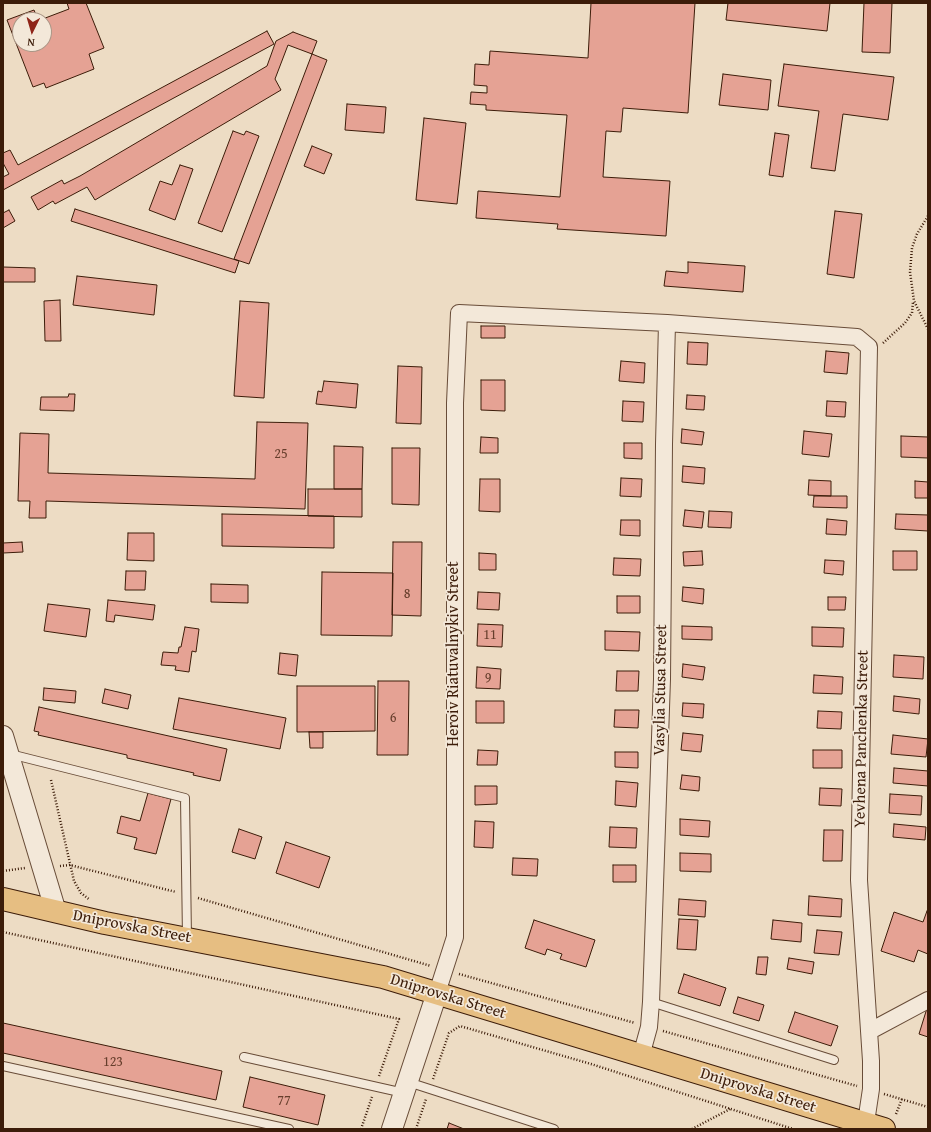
<!DOCTYPE html>
<style>
body{margin:0}
#map{position:relative;width:931px;height:1132px;overflow:hidden;background:#eddcc4;font-family:"Gentium Book Plus",serif}
canvas{display:block}
.frame{position:absolute;inset:0;border:4px solid #3c1c09;pointer-events:none}
.north{position:absolute;left:12px;top:12px;width:40px;height:40px;box-sizing:border-box;background:#f3e8d9;border:1px solid #aa9686;border-radius:50%;rotate:185deg;font-size:11px;font-weight:700;line-height:16px;text-align:center;color:#3c1c09}
.north::after{content:'';display:block;margin:auto;width:14px;height:18px;background:#8f2418;clip-path:polygon(50% 0,100% 100%,50% 72%,0 100%)}
</style>
<div id="map">
<canvas width="931" height="1132"></canvas>
<div class="frame"></div>
<div class="north">N</div>
</div>
<script>
const g = document.querySelector('canvas').getContext('2d');
g.lineJoin = 'round';
function paint(path, color) {
  g.fillStyle = color;
  g.fill(path, 'evenodd');
}
function toPath(rows) {
  const path = new Path2D();
  for (const r of rows) {
    path.moveTo(r[0], r[1]);
    for (let i = 2; i < r.length; i += 2) path.lineTo(r[i], r[i + 1]);
  }
  return path;
}
function trace(path, color, width, dash) {
  g.strokeStyle = color;
  g.lineWidth = width;
  g.lineCap = dash ? 'butt' : 'round';
  g.setLineDash(dash || []);
  g.stroke(path);
}
function drawText(font, color, halo, rows, align = 'center') {
  g.font = font + ' "Gentium Book Plus",serif';
  g.lineWidth = 3.5;
  g.setLineDash([]);
  g.textBaseline = 'middle';
  g.strokeStyle = halo;
  g.fillStyle = color;
  for (const [text, x, y, turn = 0] of rows) {
    g.save();
    g.translate(x, y);
    g.rotate((+turn || 0) * Math.PI / 180);
    g.textAlign = isNaN(turn) ? turn : align;
    if (halo) g.strokeText(text, 0, 0);
    g.fillText(text, 0, 0);
    g.restore();
  }
}
const building = toPath([
 [67,3,86,3,104,48,89,54,94,69,46,88,44,83,33,87,7,20,34,10,38,20,20,20,20,44,44,44,44,20,40,20,69,9,67,3],
 [591,3,695,3,688,113,623,108,621,132,606,131,603,177,670,181,666,236,557,229,558,224,476,218,478,191,560,197,567,115,486,110,486,105,470,104,471,92,487,93,487,86,474,85,475,64,489,65,490,51,588,58,591,3],
 [728,3,830,3,827,31,726,20,728,3],
 [864,3,892,3,890,53,862,52,864,3],
 [267,31,274,44,3,190,3,177,9,174,3,163,3,153,10,150,18,165,267,31],
 [293,32,317,41,312,54,288,45,275,79,281,90,95,200,87,187,55,204,53,201,38,210,31,197,62,180,64,184,80,176,267,66,276,41,293,32],
 [312,54,327,60,249,264,234,259,312,54],
 [784,64,894,77,888,120,843,114,835,171,811,168,819,111,778,106,784,64],
 [723,74,771,80,768,110,719,105,723,74],
 [347,104,386,107,384,133,345,130,347,104],
 [424,118,466,123,457,204,416,200,424,118],
 [233,131,244,135,246,131,259,136,222,232,198,223,233,131],
 [775,133,789,135,783,177,769,175,775,133],
 [312,146,332,154,324,174,304,166,312,146],
 [180,165,193,169,175,220,149,210,160,181,172,185,180,165],
 [75,209,239,261,235,273,71,221,75,209],
 [9,210,15,221,3,228,3,213,9,210],
 [835,211,862,214,854,278,827,274,835,211],
 [688,262,745,266,743,292,664,286,666,271,688,273,688,262],
 [3,267,35,268,35,282,3,282,3,267],
 [77,276,157,285,154,315,73,305,77,276],
 [60,300,61,341,45,341,44,301,60,300],
 [240,301,269,303,264,398,234,396,240,301],
 [481,326,505,326,505,338,481,338,481,326],
 [688,342,708,343,707,365,687,364,688,342],
 [826,351,849,353,847,374,824,372,826,351],
 [621,361,645,363,644,383,619,381,621,361],
 [398,366,422,367,421,424,396,423,398,366],
 [481,380,505,380,505,411,481,410,481,380],
 [324,381,358,384,356,408,316,404,318,391,322,392,324,381],
 [69,394,75,394,74,411,40,410,41,397,68,397,69,394],
 [687,395,705,396,704,410,686,409,687,395],
 [623,401,644,402,643,422,622,421,623,401],
 [827,401,846,402,845,417,826,416,827,401],
 [257,422,308,423,305,509,46,501,46,518,29,518,30,501,18,501,20,433,49,434,48,473,255,479,257,422],
 [682,429,704,432,702,445,681,443,682,429],
 [804,431,832,434,829,457,802,454,804,431],
 [901,436,928,437,928,458,901,457,901,436],
 [481,437,498,438,498,453,480,453,481,437],
 [624,443,642,443,642,459,624,458,624,443],
 [334,446,363,447,362,489,334,489,334,446],
 [392,448,420,448,419,505,392,504,392,448],
 [683,466,705,468,704,484,682,482,683,466],
 [621,478,642,479,641,497,620,496,621,478],
 [480,479,500,479,500,512,479,511,480,479],
 [809,480,831,481,831,496,808,495,809,480],
 [915,481,928,482,928,498,915,498,915,481],
 [308,489,362,489,362,517,308,516,308,489],
 [814,496,847,496,847,508,813,507,814,496],
 [685,510,704,512,702,528,683,526,685,510],
 [709,511,732,512,731,528,708,527,709,511],
 [222,514,334,516,334,548,222,546,222,514],
 [896,514,928,515,928,531,895,529,896,514],
 [827,519,847,521,846,535,826,534,827,519],
 [621,520,640,520,640,536,620,535,621,520],
 [128,533,154,533,154,561,127,560,128,533],
 [22,542,23,552,3,553,3,543,22,542],
 [393,542,422,542,421,616,392,615,393,542],
 [702,551,703,565,684,566,683,552,702,551],
 [893,551,917,551,917,570,893,570,893,551],
 [479,553,496,554,496,570,479,570,479,553],
 [614,558,641,559,640,576,613,575,614,558],
 [825,560,844,561,843,575,824,573,825,560],
 [126,571,146,571,145,590,125,590,126,571],
 [322,572,393,573,392,636,321,635,322,572],
 [211,584,248,585,248,603,211,602,211,584],
 [683,587,704,589,703,604,682,601,683,587],
 [478,592,500,593,499,610,477,609,478,592],
 [617,596,640,596,640,613,617,613,617,596],
 [828,597,846,597,845,610,828,610,828,597],
 [108,600,155,605,153,620,115,615,114,622,106,621,108,600],
 [48,604,90,609,86,637,44,631,48,604],
 [478,624,503,625,502,647,477,646,478,624],
 [682,626,712,627,712,640,682,639,682,626],
 [185,627,199,629,196,652,192,651,189,672,175,670,176,666,161,665,163,652,178,653,179,647,181,647,185,627],
 [812,627,844,628,843,647,812,646,812,627],
 [605,631,640,632,639,651,605,650,605,631],
 [280,653,298,655,296,676,278,674,280,653],
 [894,655,924,657,923,679,893,677,894,655],
 [683,664,705,667,703,680,682,677,683,664],
 [477,667,501,669,500,689,476,688,477,667],
 [617,671,639,671,638,691,616,691,617,671],
 [814,675,843,677,842,694,813,693,814,675],
 [378,681,409,681,408,755,377,755,378,681],
 [297,686,375,686,375,731,297,732,297,686],
 [44,688,76,691,75,703,43,700,44,688],
 [105,689,131,695,128,709,102,703,105,689],
 [894,696,920,699,919,714,893,711,894,696],
 [179,698,286,718,280,749,173,729,179,698],
 [476,701,504,701,504,723,476,723,476,701],
 [683,703,704,704,703,718,682,716,683,703],
 [39,707,227,749,220,781,193,775,194,773,127,758,127,755,38,735,39,732,34,731,39,707],
 [615,710,639,710,638,728,614,727,615,710],
 [818,711,842,712,841,729,817,728,818,711],
 [309,732,323,732,323,748,310,748,309,732],
 [683,733,703,735,701,752,681,750,683,733],
 [893,735,928,739,926,757,891,754,893,735],
 [478,750,498,751,497,765,477,765,478,750],
 [813,750,842,750,842,768,813,768,813,750],
 [615,752,638,752,638,768,615,767,615,752],
 [894,768,928,771,928,786,893,783,894,768],
 [682,775,700,777,699,791,680,789,682,775],
 [616,781,638,783,636,807,615,805,616,781],
 [475,786,497,786,497,804,475,805,475,786],
 [820,788,842,789,841,806,819,805,820,788],
 [148,793,171,799,156,854,134,849,137,838,117,833,121,816,140,821,148,793],
 [890,794,922,796,921,815,889,813,890,794],
 [680,819,710,821,709,837,680,835,680,819],
 [475,821,494,822,493,848,474,847,475,821],
 [894,824,926,827,925,840,893,837,894,824],
 [610,827,637,828,636,848,609,847,610,827],
 [239,829,262,837,255,859,232,852,239,829],
 [824,830,843,830,842,861,823,861,824,830],
 [286,842,330,857,319,888,276,873,286,842],
 [680,853,711,854,711,872,680,871,680,853],
 [513,858,538,859,537,876,512,875,513,858],
 [613,865,636,865,636,882,613,882,613,865],
 [809,896,842,899,841,917,808,915,809,896],
 [679,899,706,901,705,917,678,915,679,899],
 [927,911,928,911,928,954,918,950,914,962,881,951,894,912,923,922,927,911],
 [679,919,698,920,696,950,677,949,679,919],
 [534,920,595,940,586,967,560,959,562,954,547,949,545,955,525,948,534,920],
 [773,920,802,923,801,942,771,939,773,920],
 [817,930,842,932,839,955,814,953,817,930],
 [758,957,768,957,766,975,756,974,758,957],
 [789,958,814,962,812,974,787,969,789,958],
 [684,974,726,988,720,1006,678,993,684,974],
 [738,997,764,1005,759,1021,733,1013,738,997],
 [928,1005,928,1037,919,1034,928,1005],
 [795,1012,838,1026,831,1046,788,1032,795,1012],
 [3,1023,222,1071,216,1100,3,1053,3,1023],
 [250,1077,325,1095,318,1125,243,1107,250,1077],
 [449,1123,464,1129,447,1129,449,1123]
]);
paint(building, '#e5a294');
trace(building, '#3c1c09', 1);
const service = toPath([
 [10,754,185,798,187,938],
 [651,1002,834,1060],
 [244,1057,404,1093],
 [3,1066,289,1129],
 [408,1082,554,1129]
]);
const minor = toPath([
 [437,993,455,937,455,403,459,313,667,323,857,337,869,347,859,880,871,1061,871,1089,865,1129],
 [870,1031,928,1000],
 [641,1056,649,1027,651,1002,662,679,664,444,667,323]
]);
const tertiary = toPath([
 [3,736,56,912],
 [392,1129,437,993]
]);
const trunk = toPath([
 [3,899,105,923,383,977,884,1129]
]);
trace(service, '#684c38', 10);
trace(minor, '#684c38', 18);
trace(tertiary, '#684c38', 22);
trace(trunk, '#3c1c09', 24);
trace(toPath([
 [928,216,917,234,912,248,910,272,914,301,928,329],
 [883,343,905,323,912,313,913,302],
 [51,780,74,881,81,893,90,900],
 [60,866,70,865,176,892],
 [3,871,25,868],
 [198,898,431,966],
 [3,932,399,1019,379,1076],
 [459,974,635,1023],
 [663,1031,857,1086],
 [433,1079,449,1033,460,1026,591,1064,793,1129],
 [884,1094,928,1107],
 [896,1114,902,1099],
 [361,1129,372,1097],
 [416,1129,426,1099],
 [692,1129,730,1109]
]), '#3c1c09', 2.5, [1, 2]);
trace(service, '#f3e8d9', 8);
trace(minor, '#f3e8d9', 16);
trace(tertiary, '#f3e8d9', 20);
trace(trunk, '#e6be82', 22);
drawText('14px', '#663e2c', null, [
 ["25",281,454],
 ["8",407,594],
 ["11",490,635],
 ["9",488,678],
 ["6",393,718],
 ["123",113,1062],
 ["77",284,1101]
]);
drawText('16px', '#3c1c09', '#f3e8d9', [
 ["Heroiv Riatuvalnykiv Street",454,654,-90],
 ["Vasylia Stusa Street",661,690,-89],
 ["Yevhena Panchenka Street",862,739,-89],
 ["Dniprovska Street",132,927,11],
 ["Dniprovska Street",448,997,17],
 ["Dniprovska Street",758,1091,17]
]);
</script>
